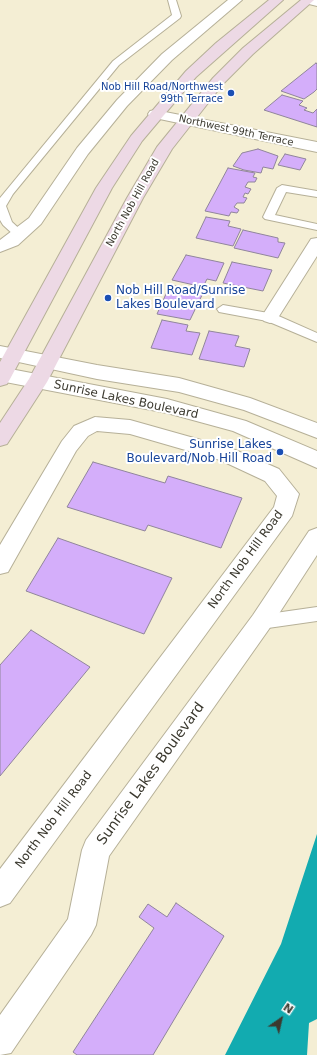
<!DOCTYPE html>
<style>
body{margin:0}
#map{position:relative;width:317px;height:1055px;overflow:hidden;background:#f4eed4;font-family:"DejaVu Sans",sans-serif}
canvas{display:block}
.north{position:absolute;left:261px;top:999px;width:40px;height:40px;-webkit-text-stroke:3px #fff;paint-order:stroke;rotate:34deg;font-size:11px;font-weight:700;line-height:16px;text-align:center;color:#3b392f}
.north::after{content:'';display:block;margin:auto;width:14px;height:18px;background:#3b392f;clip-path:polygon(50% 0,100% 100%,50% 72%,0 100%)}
</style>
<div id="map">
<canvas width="317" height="1055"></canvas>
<div class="north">N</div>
</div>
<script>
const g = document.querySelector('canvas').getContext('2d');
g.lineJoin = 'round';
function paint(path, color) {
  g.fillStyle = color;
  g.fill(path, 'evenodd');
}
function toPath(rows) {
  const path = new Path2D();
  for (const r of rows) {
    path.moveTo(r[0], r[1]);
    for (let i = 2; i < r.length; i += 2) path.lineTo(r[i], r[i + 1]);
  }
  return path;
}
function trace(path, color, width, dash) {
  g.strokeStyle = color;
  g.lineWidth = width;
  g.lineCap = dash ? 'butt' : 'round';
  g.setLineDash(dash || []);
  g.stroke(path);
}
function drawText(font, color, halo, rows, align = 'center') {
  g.font = font + ' "DejaVu Sans",sans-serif';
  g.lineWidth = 4;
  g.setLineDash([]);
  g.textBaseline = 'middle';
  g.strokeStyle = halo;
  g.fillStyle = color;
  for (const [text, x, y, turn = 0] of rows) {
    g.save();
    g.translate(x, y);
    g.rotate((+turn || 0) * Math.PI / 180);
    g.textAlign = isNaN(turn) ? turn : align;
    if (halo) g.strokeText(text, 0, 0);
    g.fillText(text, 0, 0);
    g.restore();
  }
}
paint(toPath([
 [317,834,317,1019,309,1023,307,1055,225,1055,281,944]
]), '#12abb0');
const building = toPath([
 [316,63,317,64,317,89,314,92,304,99,281,91,316,63],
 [282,95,303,101,299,105,307,108,304,110,313,113,317,109,317,127,264,110,282,95],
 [258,149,278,156,273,169,263,167,261,173,244,170,233,166,242,153,258,149],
 [285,154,306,159,300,170,278,165,285,154],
 [228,168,255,173,253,177,257,178,255,182,248,182,245,187,251,189,248,194,245,193,243,197,247,198,244,203,237,203,234,207,239,210,237,213,231,212,229,216,205,211,228,168],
 [206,217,230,221,228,226,241,229,233,246,196,238,206,217],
 [243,230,278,238,278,242,285,243,278,258,234,248,243,230],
 [186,255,224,263,216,281,207,279,203,287,172,280,186,255],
 [232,262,272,270,263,291,223,283,232,262],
 [170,285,204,291,190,320,157,314,170,285],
 [162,320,188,325,186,331,200,333,192,355,151,348,162,320],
 [209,331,239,336,235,346,250,349,244,367,199,359,209,331],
 [93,462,165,483,168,476,242,498,221,548,148,525,145,531,67,507,93,462],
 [58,538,172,578,144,634,26,591,58,538],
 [31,630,90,667,0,776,0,665,31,630],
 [176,903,224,936,153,1055,77,1055,73,1052,154,928,139,917,148,904,167,917,176,903]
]);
paint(building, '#d4aefa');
trace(building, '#90859b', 1);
const service = toPath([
 [168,0,176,0,181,16,180,18,119,65,13,194,6,206,12,222,25,234,23,236,15,236,3,225,0,220,0,198,113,61,172,15,168,0],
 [282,185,317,191,317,197,286,192,275,215,317,224,317,230,265,219,263,217,277,188,282,185],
 [223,305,274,314,317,333,317,342,267,321,219,312,217,309,223,305],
 [317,607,317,621,261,629,255,627,253,622,255,617,261,615,317,607]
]);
const minor = toPath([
 [228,0,242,0,172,60,127,106,88,154,41,224,18,245,0,252,0,240,29,218,77,148,117,100,162,54,228,0],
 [303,0,317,0,317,6,305,3,303,0],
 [155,110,317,142,317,152,150,117,148,114,150,111,155,110],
 [317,238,317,256,276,321,270,323,264,321,261,317,264,313,311,239,317,238],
 [95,417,130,420,233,449,279,469,299,494,292,516,10,903,0,907,0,869,274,507,277,496,265,481,220,460,130,434,97,431,88,436,76,451,8,572,0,574,0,545,62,441,74,426,95,417],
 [317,528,317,555,269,629,109,856,96,925,91,935,11,1053,0,1055,0,1015,68,919,82,850,86,840,253,615,309,531,317,528]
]);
const tertiary = toPath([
 [0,346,97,365,179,378,250,398,317,423,317,438,244,410,179,392,97,379,0,358,0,346],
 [0,367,167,399,246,421,317,451,317,468,233,431,167,413,0,381,0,367]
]);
const secondary = toPath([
 [269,0,283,0,196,77,142,141,112,188,10,379,7,384,0,386,0,362,96,188,131,136,186,71,216,43,269,0],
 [301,0,314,0,253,54,223,84,172,149,143,198,47,382,7,444,0,446,0,423,29,379,127,198,157,147,213,78,243,48,301,0]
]);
trace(service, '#b6b098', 2);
trace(minor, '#b6b098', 2);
trace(tertiary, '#b6b098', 2);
trace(secondary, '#b6b098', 2);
paint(service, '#fff');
paint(minor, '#fff');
paint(tertiary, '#fff');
paint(secondary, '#edd9e5');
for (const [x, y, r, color] of [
 [231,93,4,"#1a4fb4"],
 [108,298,4,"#1a4fb4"],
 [280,452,4,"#1a4fb4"]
]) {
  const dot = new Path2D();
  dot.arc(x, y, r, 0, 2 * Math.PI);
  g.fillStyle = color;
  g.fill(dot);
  trace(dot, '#fff', 1.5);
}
drawText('10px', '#164399', '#fff', [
 ["Nob Hill Road/Northwest",223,87],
 ["99th Terrace",223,99]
], 'right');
drawText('10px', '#3b392f', '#fff', [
 ["Northwest 99th Terrace",236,131,12],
 ["North Nob Hill Road",133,203,-61]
]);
drawText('12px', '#164399', '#fff', [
 ["Nob Hill Road/Sunrise",116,291],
 ["Lakes Boulevard",116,305],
 ["Sunrise Lakes",272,445,"right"],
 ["Boulevard/Nob Hill Road",272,459,"right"]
], 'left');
drawText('12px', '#3b392f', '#fff', [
 ["Sunrise Lakes Boulevard",126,400,12],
 ["North Nob Hill Road",246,560,-54],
 ["North Nob Hill Road",54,820,-53]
]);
drawText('14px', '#3b392f', '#fff', [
 ["Sunrise Lakes Boulevard",151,774,-54]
]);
</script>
